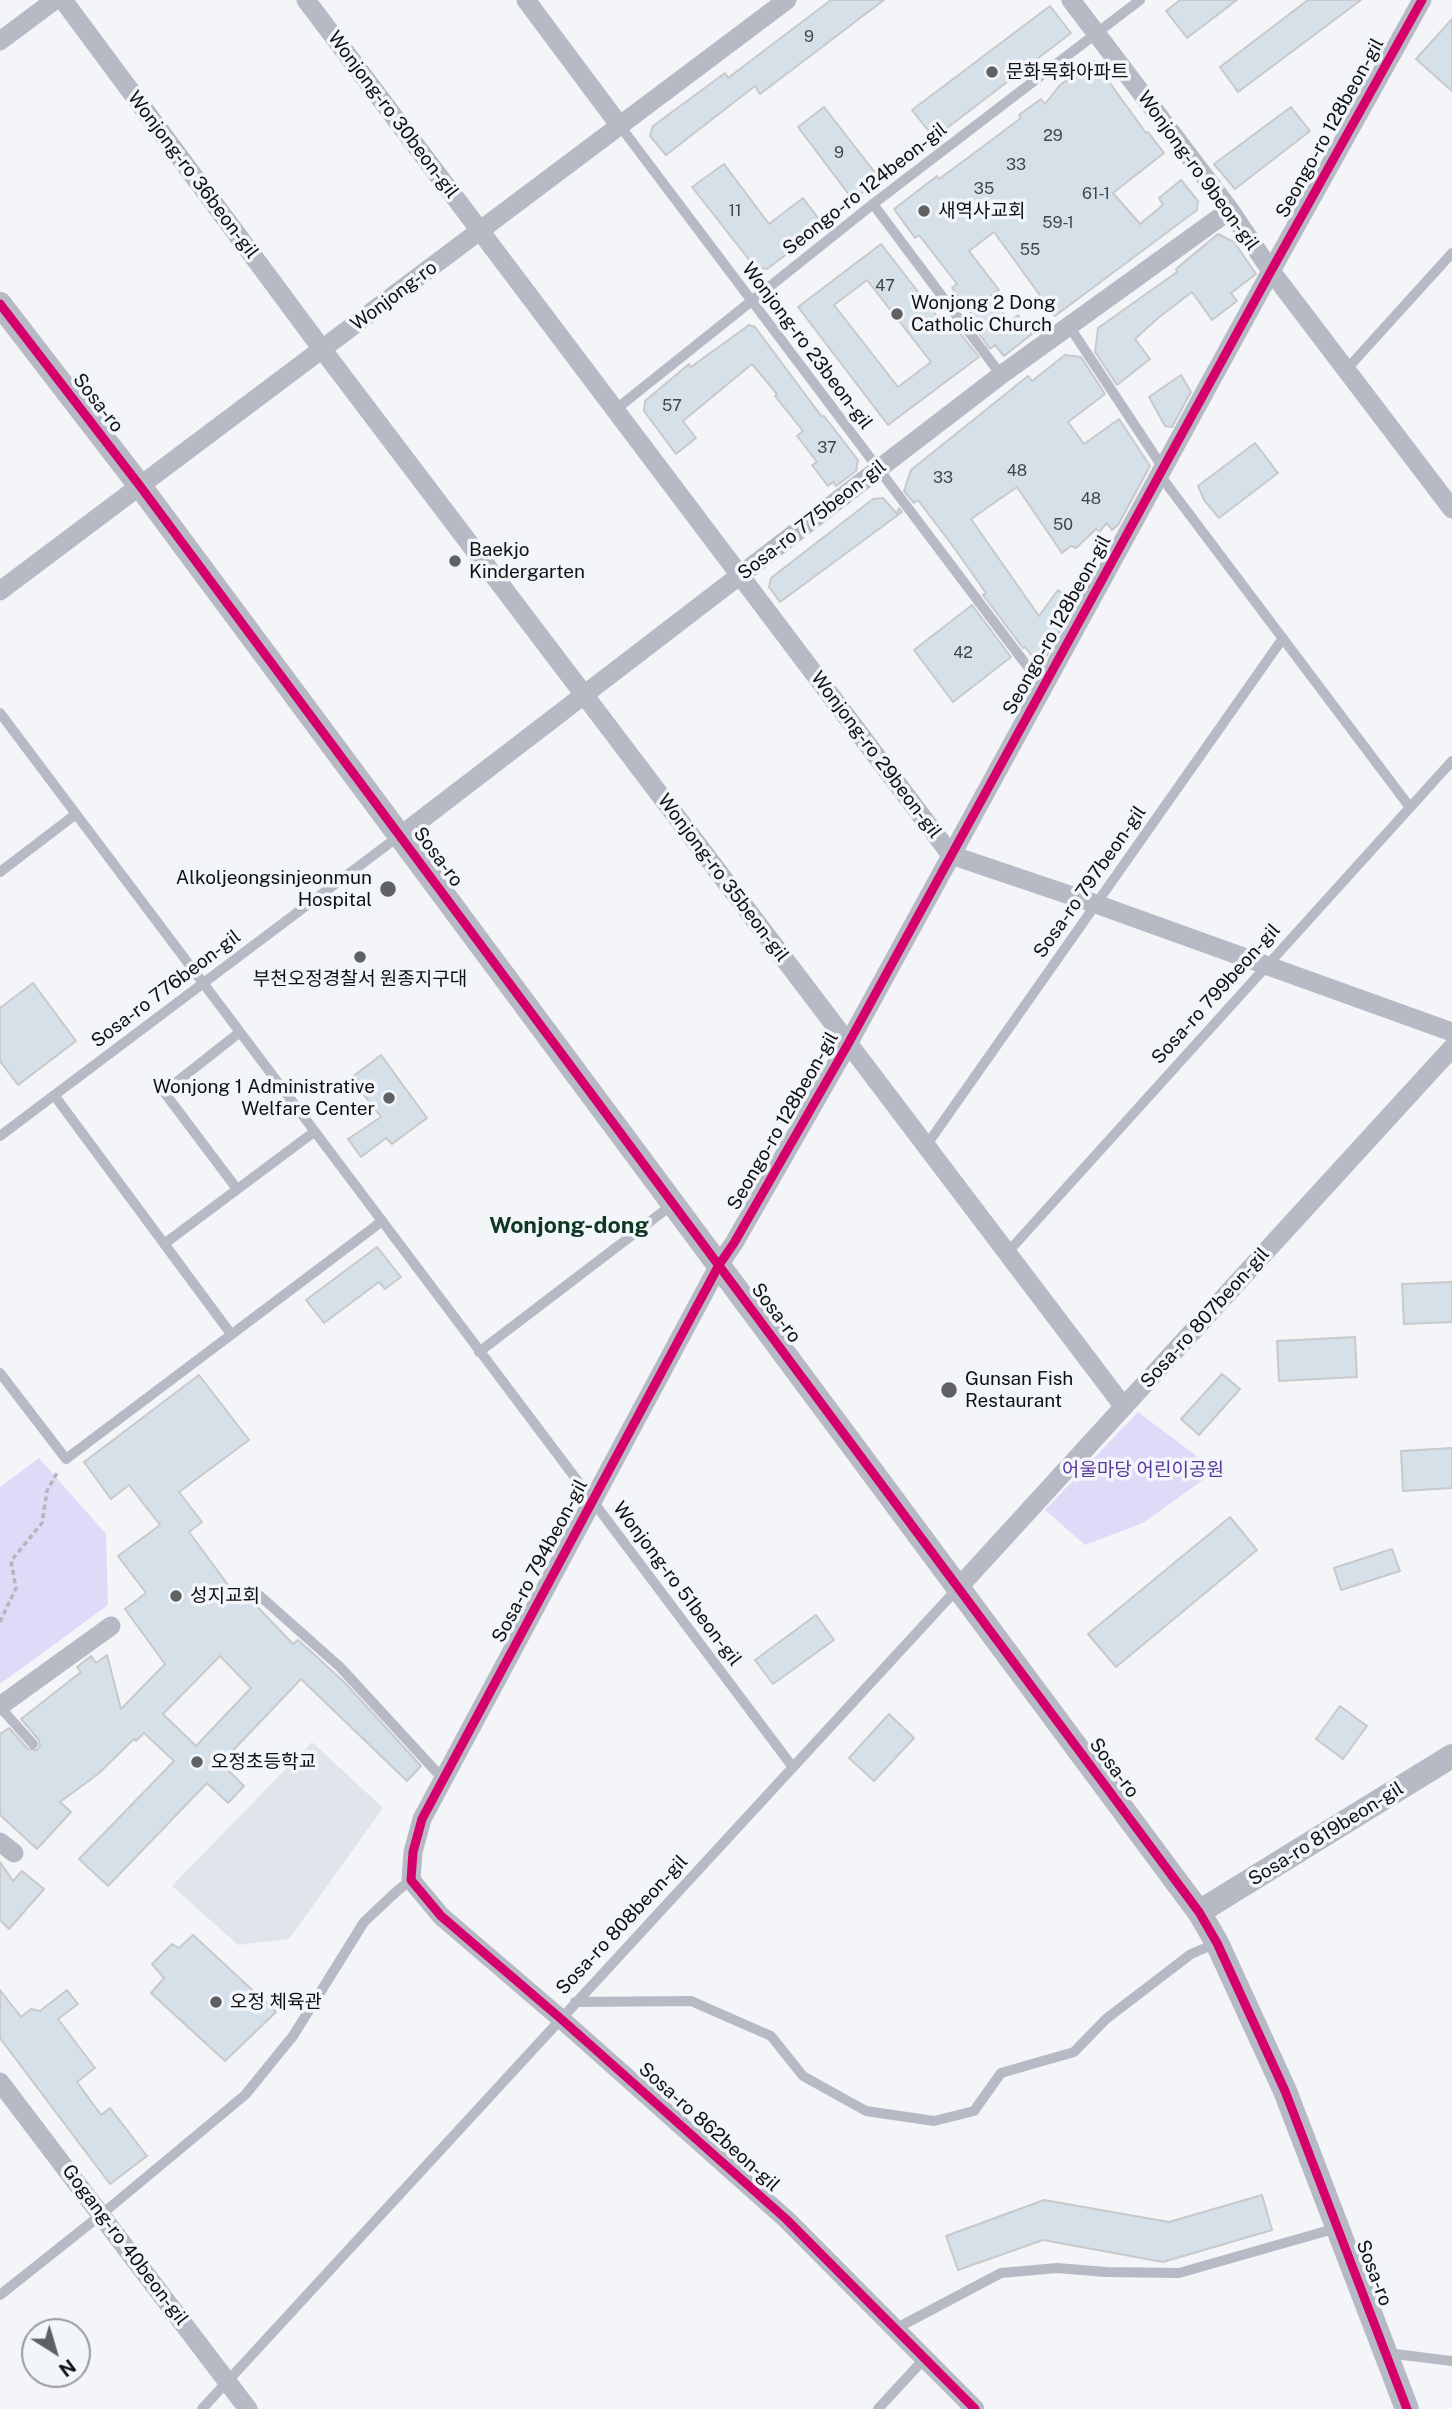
<!DOCTYPE html>
<meta charset="utf-8">
<style>
body{margin:0}
#map{position:relative;width:1452px;height:2409px;overflow:hidden;background:#f3f5f8;font-family:"Public Sans",sans-serif}
canvas{display:block}
.north{position:absolute;left:21px;top:2318px;width:70px;height:70px;box-sizing:border-box;background:#f2f5f9;border:2px solid #989a9d;border-radius:50%;rotate:143deg;font-size:19px;font-weight:700;line-height:28px;text-align:center;color:#101112}
.north::after{content:'';display:block;margin:auto;width:24px;height:32px;background:#5f6162;clip-path:polygon(50% 0,100% 100%,50% 72%,0 100%)}
</style>
<div id="map">
<canvas width="1452" height="2409"></canvas>
<div class="north">N</div>
</div>
<script>
const g = document.querySelector('canvas').getContext('2d');
g.lineJoin = 'round';
function paint(path, color) {
  g.fillStyle = color;
  g.fill(path, 'evenodd');
}
function toPath(rows) {
  const path = new Path2D();
  for (const r of rows) {
    path.moveTo(r[0], r[1]);
    for (let i = 2; i < r.length; i += 2) path.lineTo(r[i], r[i + 1]);
  }
  return path;
}
function trace(path, color, width, dash) {
  g.strokeStyle = color;
  g.lineWidth = width;
  g.lineCap = dash ? 'butt' : 'round';
  g.setLineDash(dash || []);
  g.stroke(path);
}
function drawText(font, color, halo, rows, align = 'center') {
  g.font = font + ' "Public Sans","Noto Sans KR",sans-serif';
  g.lineWidth = 7;
  g.setLineDash([]);
  g.textBaseline = 'middle';
  g.strokeStyle = halo;
  g.fillStyle = color;
  for (const [text, x, y, turn = 0] of rows) {
    g.save();
    g.translate(x, y);
    g.rotate((+turn || 0) * Math.PI / 180);
    g.textAlign = isNaN(turn) ? turn : align;
    if (halo) g.strokeText(text, 0, 0);
    g.fillText(text, 0, 0);
    g.restore();
  }
}
paint(toPath([
 [312,1742,383,1808,289,1939,238,1945,172,1886]
]), '#e0e5ec');
paint(toPath([
 [1138,1412,1202,1460,1211,1474,1143,1523,1085,1545,1045,1510],
 [39,1458,106,1534,108,1605,0,1684,0,1487]
]), '#dfdaf7');
const building = toPath([
 [831,0,884,0,760,94,755,86,666,155,650,136,653,126,725,73,728,78,831,0],
 [1180,0,1237,0,1187,38,1166,11,1180,0],
 [1308,0,1361,0,1238,92,1220,67,1308,0],
 [1050,6,1071,33,934,138,912,110,1050,6],
 [1452,19,1452,91,1416,59,1452,19],
 [1094,61,1146,133,1148,132,1164,153,1113,193,1140,224,1163,205,1159,198,1181,180,1198,201,1197,210,1055,316,994,232,969,251,999,290,990,296,1010,321,1018,315,1032,334,1004,356,995,345,990,349,968,319,973,316,952,288,957,284,919,235,915,238,894,209,937,176,939,179,973,154,1021,118,1019,115,1041,99,1045,104,1060,85,1094,61],
 [824,107,880,179,853,200,798,127,824,107],
 [1291,107,1310,131,1235,189,1214,164,1291,107],
 [724,164,769,224,803,198,824,226,767,269,754,266,692,187,724,164],
 [1218,234,1234,242,1256,274,1231,293,1237,301,1212,320,1192,292,1158,318,1135,339,1150,359,1117,385,1095,352,1098,328,1177,272,1176,269,1218,234],
 [881,244,950,333,956,328,979,357,888,425,798,307,881,244],
 [867,280,931,362,898,387,834,305,867,280],
 [749,325,755,327,822,417,824,416,858,460,856,471,836,486,833,482,828,486,812,465,817,462,797,436,803,431,775,396,777,394,752,364,683,421,696,438,676,454,644,411,645,401,689,364,691,367,749,325],
 [1065,355,1081,357,1105,394,1068,422,1084,444,1119,419,1150,466,1118,525,1112,530,1107,523,1099,532,1096,529,1076,548,1071,546,1062,553,1017,487,971,519,1039,616,1058,590,1075,603,1045,659,1032,656,1025,647,1023,648,983,595,986,593,955,549,918,500,914,503,904,491,911,470,1028,376,1032,381,1065,355],
 [1181,375,1191,392,1172,427,1165,426,1149,397,1181,375],
 [1255,443,1278,473,1219,518,1204,500,1198,486,1255,443],
 [883,498,897,514,899,508,902,512,780,602,769,587,771,578,873,499,883,498],
 [972,605,1011,657,953,702,914,650,972,605],
 [33,983,76,1041,18,1085,0,1061,0,1008,33,983],
 [381,1055,427,1118,392,1144,386,1138,361,1157,348,1139,381,1117,351,1078,381,1055],
 [377,1247,401,1277,385,1289,379,1282,324,1323,306,1300,377,1247],
 [1452,1282,1452,1322,1404,1324,1402,1284,1452,1282],
 [1355,1337,1357,1377,1279,1381,1277,1341,1355,1337],
 [1222,1374,1240,1389,1199,1435,1181,1419,1222,1374],
 [199,1375,249,1440,179,1492,202,1522,189,1532,240,1601,246,1595,293,1644,298,1640,317,1657,345,1683,421,1766,407,1781,301,1679,221,1763,244,1786,228,1803,207,1783,108,1886,79,1859,174,1761,144,1733,136,1741,134,1739,98,1774,60,1802,71,1812,37,1849,0,1815,0,1734,9,1728,28,1749,37,1750,40,1746,39,1740,21,1719,81,1672,77,1667,91,1656,96,1663,107,1655,121,1709,165,1664,125,1609,146,1593,118,1556,160,1525,129,1485,111,1499,84,1462,199,1375],
 [220,1656,251,1688,196,1746,163,1714,220,1656],
 [1452,1448,1452,1488,1403,1491,1401,1451,1452,1448],
 [1230,1517,1257,1550,1116,1667,1088,1634,1230,1517],
 [1392,1549,1400,1571,1341,1590,1334,1568,1392,1549],
 [816,1615,834,1640,773,1684,755,1660,816,1615],
 [1340,1706,1367,1726,1343,1759,1316,1739,1340,1706],
 [889,1714,914,1738,874,1781,849,1758,889,1714],
 [0,1862,13,1881,22,1871,44,1889,9,1929,0,1920,0,1862],
 [193,1935,276,2012,225,2061,151,1993,164,1978,152,1964,172,1944,179,1948,193,1935],
 [0,1990,21,2017,31,2009,40,2011,67,1990,78,2004,58,2019,95,2068,77,2082,101,2115,110,2108,147,2156,110,2184,0,2038,0,1990],
 [1262,2195,1272,2230,1163,2262,1043,2240,958,2270,946,2236,1044,2200,1169,2222,1262,2195]
]);
paint(building, '#d5e0e8');
trace(building, '#c7c9cb', 2);
trace(toPath([
 [0,1622,16,1588,11,1561,42,1523,47,1491,58,1471]
]), '#b4b6bc', 3.5, [5, 3.5]);
trace(toPath([
 [620,126,1043,687],
 [873,204,1001,375],
 [1069,326,1163,468],
 [1346,370,1452,253],
 [615,410,873,204,1140,0],
 [1159,474,1409,806],
 [0,713,792,1766],
 [0,872,76,814],
 [54,1095,231,1334],
 [0,1136,399,836],
 [926,1146,1283,638],
 [237,1189,164,1092,240,1032],
 [164,1244,314,1132],
 [1008,1252,1452,761],
 [479,1352,673,1204],
 [0,1373,66,1459,381,1222],
 [260,1596,340,1667,443,1779],
 [0,1707,33,1744],
 [575,2002,691,2001,771,2036,803,2076,866,2111,934,2121,974,2111,1001,2073,1074,2052,1106,2019,1191,1954,1217,1943],
 [0,2295,102,2214,245,2095,293,2036,364,1922,397,1891,411,1880],
 [895,2329,1001,2273,1057,2268,1106,2272,1179,2273,1337,2228],
 [1387,2353,1452,2361],
 [202,2409,958,1588],
 [878,2409,925,2358]
]), '#b7bac5', 10);
trace(toPath([
 [63,0,322,349,1124,1407],
 [306,0,951,855,1096,904,1452,1032],
 [526,0,620,126],
 [1071,0,1230,210,1271,271,1452,509],
 [0,41,55,0],
 [0,591,787,0],
 [400,836,1001,375,1230,210],
 [958,1588,1452,1048],
 [0,1706,111,1626],
 [0,1842,14,1853],
 [0,2082,248,2409],
 [975,2409,786,2219,560,2018,441,1916,411,1880,413,1852,422,1819,719,1265,734,1243,848,1044,1271,271,1422,0]
]), '#b7bac5', 19);
trace(toPath([
 [0,304,140,486,1199,1912,1217,1943,1285,2091,1407,2409],
 [1199,1912,1452,1756]
]), '#b7bac5', 24);
trace(toPath([
 [0,304,140,486,1199,1912,1217,1943,1285,2091,1407,2409],
 [975,2409,786,2219,560,2018,441,1916,411,1880,413,1852,422,1819,719,1265,734,1243,848,1044,1271,271,1422,0]
]), '#d6006c', 9);
for (const [x, y, r, color] of [
 [992,72,7,"#5f6162"],
 [924,211,7,"#5f6162"],
 [897,314,7,"#5f6162"],
 [455,561,7,"#5f6162"],
 [388,889,9,"#5f6162"],
 [360,957,7,"#5f6162"],
 [389,1098,7,"#5f6162"],
 [949,1390,9,"#5f6162"],
 [176,1596,7,"#5f6162"],
 [197,1762,7,"#5f6162"],
 [216,2002,7,"#5f6162"]
]) {
  const dot = new Path2D();
  dot.arc(x, y, r, 0, 2 * Math.PI);
  g.fillStyle = color;
  g.fill(dot);
  trace(dot, '#f2f5f9', 2.5);
}
drawText('16px', '#414548', null, [
 ["9",809,37],
 ["29",1053,136],
 ["9",839,153],
 ["33",1016,165],
 ["35",984,189],
 ["61-1",1096,194],
 ["11",735,211],
 ["59-1",1058,223],
 ["55",1030,250],
 ["47",885,286],
 ["57",672,406],
 ["37",827,448],
 ["48",1017,471],
 ["33",943,478],
 ["48",1091,499],
 ["50",1063,525],
 ["42",963,653]
]);
drawText('19px', '#101112', '#f2f5f9', [
 ["문화목화아파트",1006,72],
 ["새역사교회",938,211],
 ["Wonjong 2 Dong",911,303],
 ["Catholic Church",911,325],
 ["Baekjo",469,550],
 ["Kindergarten",469,572],
 ["Alkoljeongsinjeonmun",372,878,"right"],
 ["Hospital",372,900,"right"],
 ["부천오정경찰서 원종지구대",360,979,"center"],
 ["Wonjong 1 Administrative",375,1087,"right"],
 ["Welfare Center",375,1109,"right"],
 ["Gunsan Fish",965,1379],
 ["Restaurant",965,1401],
 ["성지교회",190,1596],
 ["오정초등학교",211,1762],
 ["오정 체육관",230,2002]
], 'left');
drawText('19px', '#101112', '#f2f5f9', [
 ["Wonjong-ro 30beon-gil",393,115,53],
 ["Seongo-ro 128beon-gil",1330,128,-61],
 ["Wonjong-ro 9beon-gil",1198,171,54],
 ["Wonjong-ro 36beon-gil",193,175,53],
 ["Seongo-ro 124beon-gil",865,189,-38],
 ["Wonjong-ro",394,296,-37],
 ["Wonjong-ro 23beon-gil",807,346,53],
 ["Sosa-ro",98,403,52],
 ["Sosa-ro 775beon-gil",812,520,-38],
 ["Seongo-ro 128beon-gil",1057,625,-61],
 ["Wonjong-ro 29beon-gil",876,755,53],
 ["Sosa-ro",438,857,53],
 ["Wonjong-ro 35beon-gil",723,878,53],
 ["Sosa-ro 797beon-gil",1090,882,-55],
 ["Sosa-ro 776beon-gil",166,989,-37],
 ["Sosa-ro 799beon-gil",1216,994,-48],
 ["Seongo-ro 128beon-gil",783,1121,-60],
 ["Sosa-ro",776,1313,53],
 ["Sosa-ro 807beon-gil",1205,1318,-48],
 ["Sosa-ro 794beon-gil",540,1561,-62],
 ["Wonjong-ro 51beon-gil",677,1584,53],
 ["Sosa-ro",1114,1768,53],
 ["Sosa-ro 819beon-gil",1326,1834,-32],
 ["Sosa-ro 808beon-gil",622,1925,-47],
 ["Sosa-ro 862beon-gil",709,2127,42],
 ["Gogang-ro 40beon-gil",125,2245,53],
 ["Sosa-ro",1374,2273,69]
]);
drawText('19px', '#5a3999', '#f2f5f9', [
 ["어울마당 어린이공원",1143,1470]
]);
drawText('bold 23px', '#0e3620', '#f2f5f9', [
 ["Wonjong-dong",569,1226]
]);
</script>
